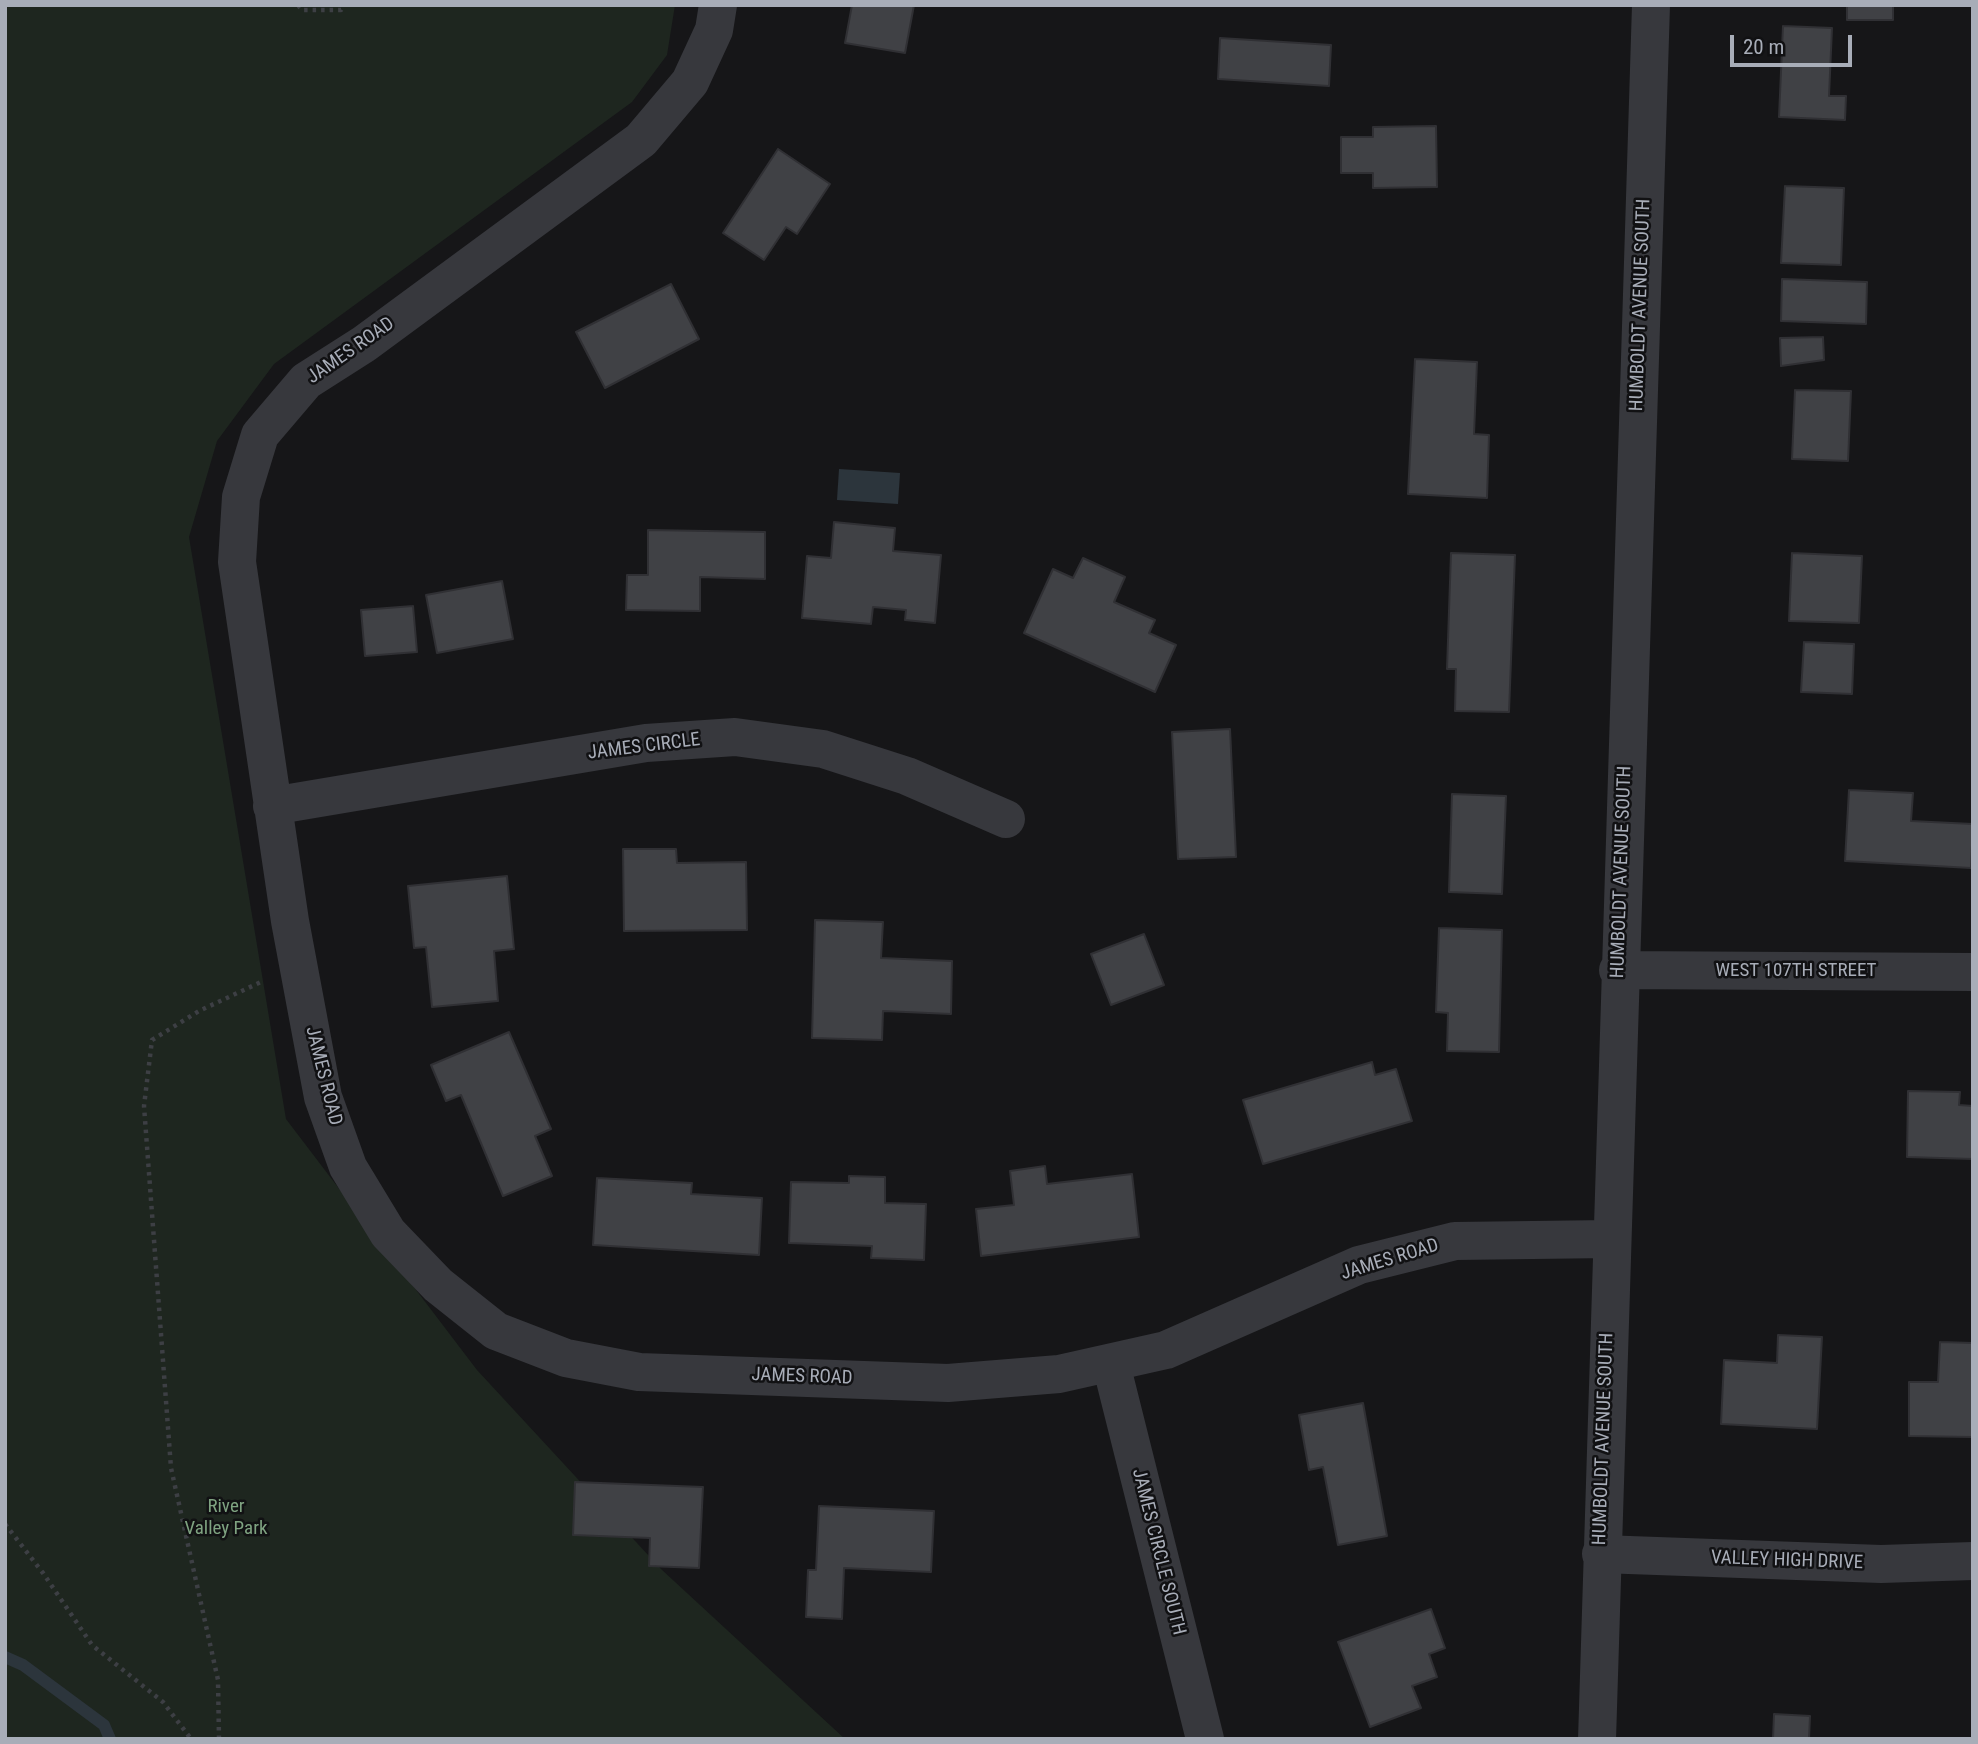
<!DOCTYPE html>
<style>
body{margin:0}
#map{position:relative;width:1978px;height:1744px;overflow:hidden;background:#161618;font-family:"Roboto Condensed",sans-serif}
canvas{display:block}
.frame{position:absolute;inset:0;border:7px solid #a8adb8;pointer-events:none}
.scale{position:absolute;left:1730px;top:35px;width:122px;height:32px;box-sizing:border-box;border:4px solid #a8adb8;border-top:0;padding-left:9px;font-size:21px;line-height:24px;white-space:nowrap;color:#a8adb8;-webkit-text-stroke:5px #111113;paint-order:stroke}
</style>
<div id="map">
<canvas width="1978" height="1744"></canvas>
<div class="frame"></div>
<div class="scale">20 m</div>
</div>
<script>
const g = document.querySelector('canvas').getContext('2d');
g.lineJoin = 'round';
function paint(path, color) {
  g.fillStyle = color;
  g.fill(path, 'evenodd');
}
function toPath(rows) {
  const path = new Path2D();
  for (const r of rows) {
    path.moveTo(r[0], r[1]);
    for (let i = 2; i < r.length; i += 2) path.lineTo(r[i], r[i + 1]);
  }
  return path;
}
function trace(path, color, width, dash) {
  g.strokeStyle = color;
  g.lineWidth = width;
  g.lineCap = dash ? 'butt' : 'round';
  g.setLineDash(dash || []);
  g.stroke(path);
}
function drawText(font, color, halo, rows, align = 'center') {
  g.font = font + ' "Roboto Condensed",sans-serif';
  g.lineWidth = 5;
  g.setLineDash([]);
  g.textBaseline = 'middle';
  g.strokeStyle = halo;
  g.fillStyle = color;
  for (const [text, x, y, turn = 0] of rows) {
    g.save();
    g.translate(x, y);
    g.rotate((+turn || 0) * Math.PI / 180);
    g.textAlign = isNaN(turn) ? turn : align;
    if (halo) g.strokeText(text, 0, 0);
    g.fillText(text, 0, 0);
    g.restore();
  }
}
paint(toPath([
 [5,5,675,5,667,55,632,102,274,364,217,441,189,537,286,1119,477,1370,661,1569,845,1739,5,1739]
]), '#1e261f');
paint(toPath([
 [839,469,900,473,898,504,837,500]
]), '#2c353c');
trace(toPath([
 [5,1657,23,1665,104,1725,110,1739]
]), '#2c353c', 12);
const building = toPath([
 [852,5,914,5,905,53,845,43,852,5],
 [1847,5,1893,5,1893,20,1847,20,1847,5],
 [1783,26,1832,28,1829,96,1846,96,1845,120,1779,117,1783,26],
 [1220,38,1331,45,1329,86,1218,79,1220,38],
 [1436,126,1437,187,1373,188,1373,173,1341,173,1341,137,1373,137,1373,127,1436,126],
 [778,149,830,184,797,234,786,227,764,260,723,233,778,149],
 [1785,186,1844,188,1841,265,1781,263,1785,186],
 [1782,279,1867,282,1866,324,1781,321,1782,279],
 [671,284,699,339,605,388,576,332,671,284],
 [1823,337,1824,360,1781,366,1780,338,1823,337],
 [1415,359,1477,362,1474,434,1489,435,1487,498,1408,494,1415,359],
 [1795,390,1851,391,1848,461,1792,459,1795,390],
 [834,522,895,528,893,551,941,555,935,623,905,620,906,610,873,607,871,624,802,618,807,556,831,558,834,522],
 [648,530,765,532,765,579,700,577,700,611,626,610,627,575,648,575,648,530],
 [1451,553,1515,555,1509,712,1455,711,1456,669,1447,669,1451,553],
 [1792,553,1862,556,1859,623,1789,621,1792,553],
 [1083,558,1125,577,1114,602,1155,620,1149,633,1176,645,1155,692,1024,633,1053,569,1073,578,1083,558],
 [502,581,513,639,437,653,426,595,502,581],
 [413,606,417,652,365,656,361,610,413,606],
 [1804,642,1854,644,1852,694,1801,692,1804,642],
 [1230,729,1236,857,1178,859,1172,732,1230,729],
 [1849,790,1913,793,1911,821,1973,824,1971,868,1845,861,1849,790],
 [1452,794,1506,796,1502,894,1449,892,1452,794],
 [623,849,676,849,677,863,746,862,747,930,624,931,623,849],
 [507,876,514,949,494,951,498,1001,432,1007,426,947,414,948,408,886,507,876],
 [815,920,883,922,881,958,952,961,951,1014,883,1011,882,1040,812,1038,815,920],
 [1439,928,1502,930,1499,1052,1447,1051,1448,1013,1436,1012,1439,928],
 [1144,934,1164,985,1111,1005,1091,954,1144,934],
 [509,1032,551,1129,535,1136,552,1176,503,1196,461,1095,446,1101,431,1065,509,1032],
 [1372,1062,1375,1075,1396,1069,1412,1121,1263,1164,1243,1100,1372,1062],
 [1908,1091,1960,1092,1959,1105,1973,1106,1973,1159,1907,1157,1908,1091],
 [1045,1166,1047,1184,1132,1174,1139,1237,981,1256,976,1209,1014,1205,1010,1171,1045,1166],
 [849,1176,885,1177,885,1203,926,1204,924,1260,871,1258,872,1246,789,1243,791,1182,849,1183,849,1176],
 [597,1178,692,1183,691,1194,762,1198,759,1255,593,1245,597,1178],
 [1778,1335,1822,1337,1817,1429,1721,1424,1724,1360,1777,1363,1778,1335],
 [1940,1342,1973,1343,1973,1437,1909,1436,1909,1382,1938,1382,1940,1342],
 [1363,1403,1387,1536,1338,1545,1323,1467,1309,1470,1299,1415,1363,1403],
 [575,1482,703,1487,699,1568,649,1566,650,1538,573,1535,575,1482],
 [819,1506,934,1511,931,1572,844,1568,842,1619,806,1617,808,1570,816,1570,819,1506],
 [1431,1609,1445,1648,1429,1654,1437,1677,1412,1686,1421,1708,1370,1727,1338,1642,1431,1609],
 [1774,1714,1810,1716,1809,1739,1773,1739,1774,1714]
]);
paint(building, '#404145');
trace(building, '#303034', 2);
trace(toPath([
 [298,5,302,10,341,10,344,5],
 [5,1524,43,1573,92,1645,163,1702,191,1739],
 [219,1739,218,1680,171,1468,144,1106,152,1040,199,1011,263,981]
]), '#3d3f44', 4.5, [3.5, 5]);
trace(toPath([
 [718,5,714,30,690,82,641,140,364,344,306,381,260,435,241,497,237,562,290,921,323,1097,348,1167,388,1233,438,1285,496,1331,566,1358,639,1372,948,1383,1059,1374,1166,1350,1359,1265,1455,1241,1610,1239],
 [272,806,646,743,735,737,823,749,907,776,1006,819],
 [1618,970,1973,972],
 [1111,1364,1205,1739],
 [1601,1554,1881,1564,1973,1561],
 [1597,1739,1651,5]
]), '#37383d', 38);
drawText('19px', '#a8adb8', '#111113', [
 ["HUMBOLDT AVENUE SOUTH",1641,305,-88],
 ["JAMES ROAD",351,351,-35],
 ["JAMES CIRCLE",644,747,-7],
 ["HUMBOLDT AVENUE SOUTH",1622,872,-88],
 ["WEST 107TH STREET",1796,971],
 ["JAMES ROAD",323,1076,76],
 ["JAMES ROAD",1390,1260,-17],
 ["JAMES ROAD",802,1377,2],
 ["HUMBOLDT AVENUE SOUTH",1604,1439,-88],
 ["JAMES CIRCLE SOUTH",1158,1552,76],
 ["VALLEY HIGH DRIVE",1787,1561,2]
]);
drawText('19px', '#7fa381', '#111113', [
 ["River",226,1507],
 ["Valley Park",226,1529]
]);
</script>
